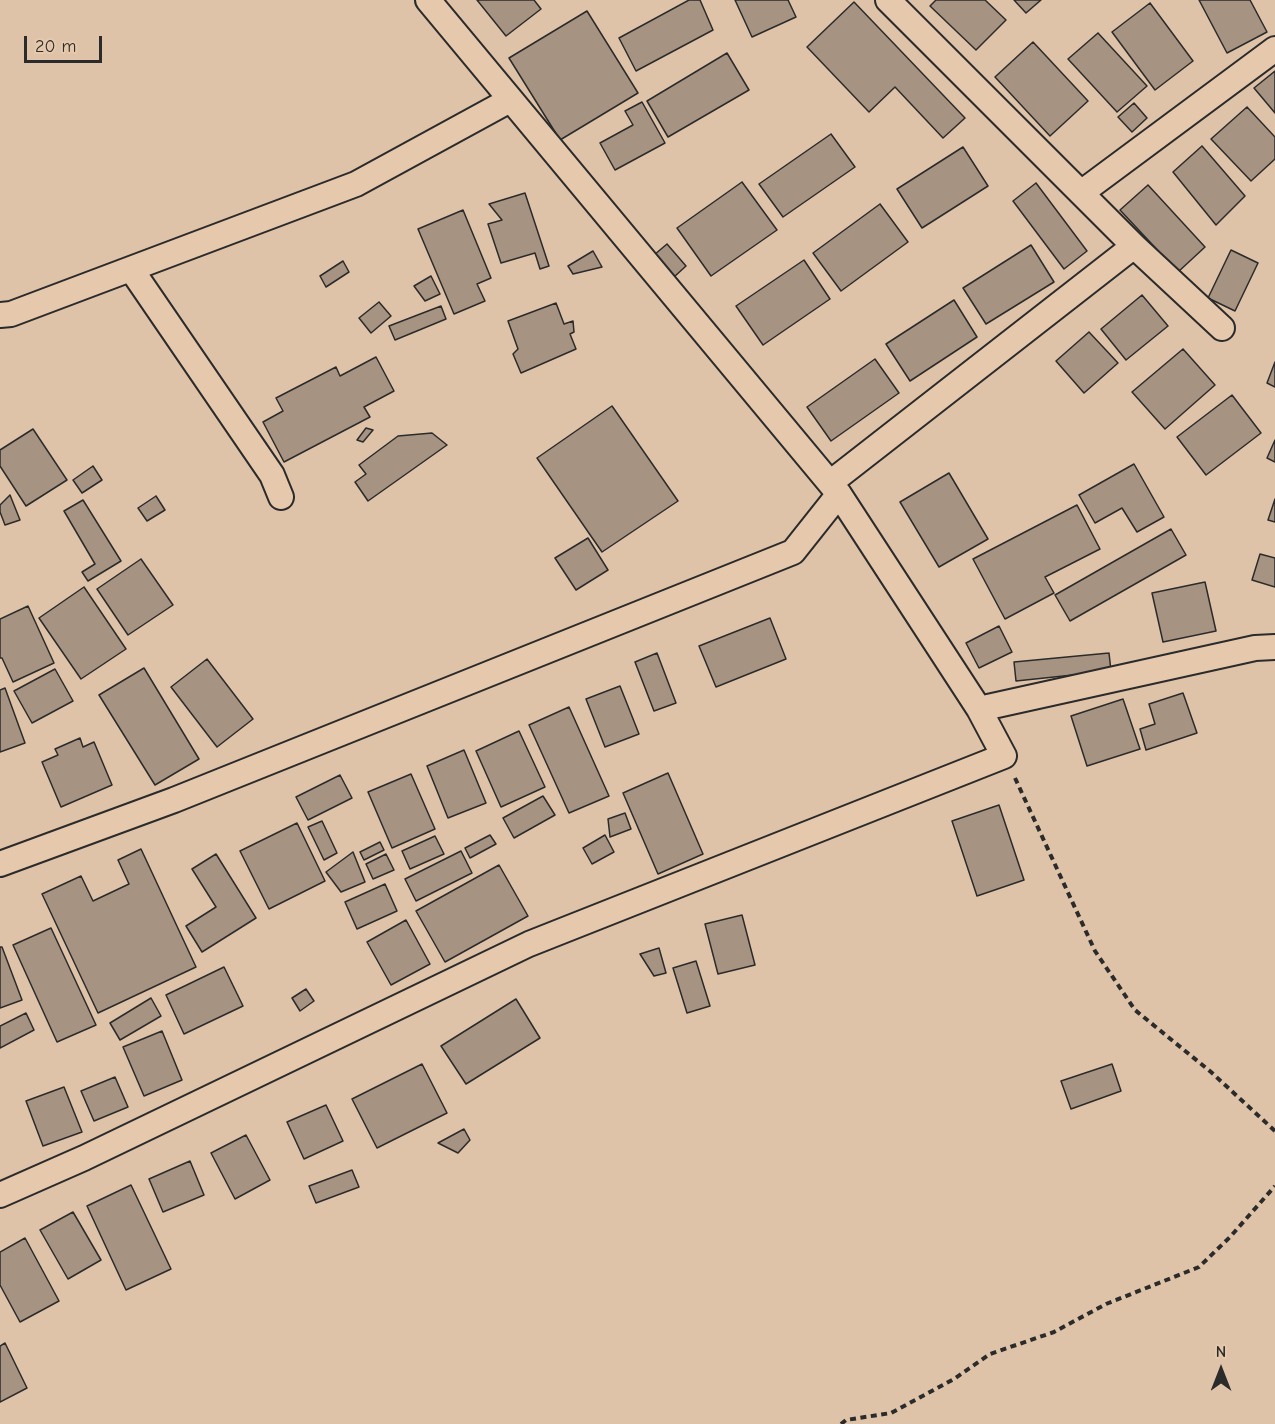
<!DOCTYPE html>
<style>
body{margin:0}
#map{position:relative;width:1275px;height:1424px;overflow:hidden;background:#dfc3a8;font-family:"Comic Neue",sans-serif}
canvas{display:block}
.north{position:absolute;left:1191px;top:1340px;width:60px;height:60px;-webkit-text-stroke:4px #e6c9ad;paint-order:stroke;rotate:0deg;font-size:16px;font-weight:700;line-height:24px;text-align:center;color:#2b2b2b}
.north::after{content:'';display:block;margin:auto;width:21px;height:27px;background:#2b2b2b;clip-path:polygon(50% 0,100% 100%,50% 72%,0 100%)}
.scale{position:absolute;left:24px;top:36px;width:78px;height:27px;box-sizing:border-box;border:3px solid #2b2b2b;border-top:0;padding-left:8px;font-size:18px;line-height:21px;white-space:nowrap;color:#2b2b2b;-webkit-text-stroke:4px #e6c9ad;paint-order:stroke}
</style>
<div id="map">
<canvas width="1275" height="1424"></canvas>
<div class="north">N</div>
<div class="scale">20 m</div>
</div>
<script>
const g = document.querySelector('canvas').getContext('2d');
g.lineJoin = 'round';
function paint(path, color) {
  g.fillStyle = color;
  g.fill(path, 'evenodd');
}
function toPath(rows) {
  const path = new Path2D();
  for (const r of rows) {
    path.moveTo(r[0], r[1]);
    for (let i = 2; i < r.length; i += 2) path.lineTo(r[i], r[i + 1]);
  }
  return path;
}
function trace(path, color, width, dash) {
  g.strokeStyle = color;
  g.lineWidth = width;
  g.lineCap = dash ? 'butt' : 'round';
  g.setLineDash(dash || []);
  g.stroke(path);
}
const building = toPath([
 [477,0,534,0,541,9,506,36,477,0],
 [689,0,700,0,713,30,636,71,619,38,689,0],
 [735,0,788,0,796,17,752,37,735,0],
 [936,0,985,0,1006,20,976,50,930,6,936,0],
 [1014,0,1041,0,1026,13,1014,0],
 [1199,0,1250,0,1267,32,1227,53,1199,0],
 [854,2,965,118,943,138,895,87,869,112,807,47,854,2],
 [1150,3,1193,61,1155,90,1112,32,1150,3],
 [587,11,638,93,560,140,509,58,587,11],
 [1098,33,1147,86,1117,112,1068,59,1098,33],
 [1033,42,1088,101,1050,136,995,77,1033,42],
 [727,53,749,90,668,137,647,101,727,53],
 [1275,71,1275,113,1254,88,1275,71],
 [642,102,665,143,615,170,600,143,633,125,625,111,642,102],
 [1134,103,1147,118,1132,132,1118,117,1134,103],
 [1247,107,1275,137,1275,159,1251,181,1211,139,1247,107],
 [831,134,855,167,783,217,759,184,831,134],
 [1202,146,1245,196,1216,225,1173,172,1202,146],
 [963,147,988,186,922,228,897,189,963,147],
 [742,182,777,230,711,276,677,228,742,182],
 [1036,183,1087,251,1064,269,1013,201,1036,183],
 [1148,185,1205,247,1178,272,1120,210,1148,185],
 [525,193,549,266,540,269,535,253,501,263,488,224,502,220,489,204,525,193],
 [880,204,908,242,841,291,813,253,880,204],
 [463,210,491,278,477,284,485,301,454,314,418,229,463,210],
 [667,244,686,266,674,277,654,255,667,244],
 [1031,245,1054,282,986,324,963,288,1031,245],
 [1231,250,1258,263,1235,311,1208,298,1231,250],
 [593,251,602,267,573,274,568,266,593,251],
 [804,260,830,299,763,345,736,306,804,260],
 [343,261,349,272,326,287,320,276,343,261],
 [431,276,440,294,425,301,414,286,431,276],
 [1142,295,1168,326,1126,360,1101,329,1142,295],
 [954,300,977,337,910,381,886,344,954,300],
 [379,302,391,316,371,333,359,318,379,302],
 [556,303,564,324,573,321,574,332,570,334,576,349,521,373,513,354,518,349,508,321,556,303],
 [441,306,446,319,395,340,389,326,441,306],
 [1089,332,1118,363,1084,393,1056,361,1089,332],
 [1183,349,1215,385,1165,429,1132,392,1183,349],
 [376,357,394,391,364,407,370,417,284,462,263,422,283,411,276,398,336,367,340,376,376,357],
 [875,359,899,393,831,441,807,407,875,359],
 [1275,362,1275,387,1267,383,1275,362],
 [1232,395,1261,433,1206,475,1177,437,1232,395],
 [612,406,678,501,602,552,537,458,612,406],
 [366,428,373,430,363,442,357,440,366,428],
 [33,429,67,480,26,506,0,466,0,450,33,429],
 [432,433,447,445,368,501,355,482,366,474,359,465,398,436,432,433],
 [1275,440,1275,462,1267,458,1275,440],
 [1134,464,1164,517,1137,532,1122,508,1095,523,1079,495,1134,464],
 [93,466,102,480,82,493,73,480,93,466],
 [949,473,988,539,939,567,900,502,949,473],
 [10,495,20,520,5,525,0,512,0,505,10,495],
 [156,496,165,510,147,521,138,508,156,496],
 [1275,499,1275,522,1268,520,1275,499],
 [83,500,121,561,88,581,82,572,95,564,64,511,83,500],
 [1077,505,1100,549,1045,577,1054,593,1005,619,973,559,1077,505],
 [1171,529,1186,555,1070,621,1055,595,1171,529],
 [588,538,608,570,576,590,555,558,588,538],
 [1260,554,1275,558,1275,587,1252,580,1260,554],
 [141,559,173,605,128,635,97,589,141,559],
 [1205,582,1216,631,1163,642,1152,593,1205,582],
 [84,587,126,649,81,679,39,618,84,587],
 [28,606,54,663,13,682,2,658,0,658,0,619,28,606],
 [770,618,786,659,716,687,699,646,770,618],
 [999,626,1012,652,979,668,966,643,999,626],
 [657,653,676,703,654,711,635,662,657,653],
 [1109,653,1111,671,1016,681,1014,662,1109,653],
 [207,659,253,719,217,747,171,687,207,659],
 [144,668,199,759,155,785,99,695,144,668],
 [55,669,73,701,32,723,14,691,55,669],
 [620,686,639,734,605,747,586,699,620,686],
 [5,688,25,743,0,752,0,690,5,688],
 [1183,693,1197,733,1146,750,1140,729,1155,724,1149,704,1183,693],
 [1123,699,1140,749,1087,766,1071,716,1123,699],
 [569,707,609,796,569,813,529,725,569,707],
 [519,731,545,787,501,807,476,751,519,731],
 [80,738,83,747,94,742,112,785,61,807,42,762,58,755,55,749,80,738],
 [464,750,486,803,448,818,427,766,464,750],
 [668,773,703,854,658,874,623,793,668,773],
 [411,774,435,829,392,848,368,792,411,774],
 [340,775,352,798,308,820,296,797,340,775],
 [543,796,555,815,514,838,503,818,543,796],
 [999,805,1024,880,977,896,952,821,999,805],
 [625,813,631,829,610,837,608,819,625,813],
 [322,821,337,853,324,860,308,827,322,821],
 [297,823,325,881,269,909,240,851,297,823],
 [490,835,496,844,470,858,465,848,490,835],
 [605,835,614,852,592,864,583,848,605,835],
 [435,836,444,854,410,869,402,851,435,836],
 [380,842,384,850,364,860,360,852,380,842],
 [141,849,196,967,98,1013,42,894,81,876,93,901,129,884,118,860,141,849],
 [461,851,472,873,416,901,405,879,461,851],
 [353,852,365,882,341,892,326,872,353,852],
 [216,854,256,918,202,952,186,926,216,907,192,869,216,854],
 [386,854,394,870,373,879,366,864,386,854],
 [499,865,528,916,445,962,416,911,499,865],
 [385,884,397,911,357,929,345,902,385,884],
 [742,915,755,965,718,974,705,924,742,915],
 [406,920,430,964,391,985,367,942,406,920],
 [51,928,96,1025,57,1042,13,945,51,928],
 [0,947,2,947,22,1000,0,1008,0,947],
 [659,948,666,973,654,976,640,954,659,948],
 [696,961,710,1006,687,1013,673,968,696,961],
 [224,967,243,1006,184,1034,166,995,224,967],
 [306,989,314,1001,300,1011,292,998,306,989],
 [151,998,161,1016,120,1040,110,1023,151,998],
 [516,999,540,1038,466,1084,441,1046,516,999],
 [26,1013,34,1030,0,1048,0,1026,26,1013],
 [162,1031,182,1080,144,1096,123,1047,162,1031],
 [422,1064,447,1113,377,1148,352,1099,422,1064],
 [1112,1064,1121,1091,1071,1109,1061,1081,1112,1064],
 [115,1077,128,1107,94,1121,81,1091,115,1077],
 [64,1087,82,1132,43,1146,26,1101,64,1087],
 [326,1105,343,1141,304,1159,287,1122,326,1105],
 [464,1129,470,1140,458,1153,438,1143,464,1129],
 [246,1135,270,1180,235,1199,211,1153,246,1135],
 [190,1161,204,1195,163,1212,149,1179,190,1161],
 [352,1170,359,1187,316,1203,309,1186,352,1170],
 [131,1185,171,1269,126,1290,87,1206,131,1185],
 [73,1212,101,1260,68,1279,40,1230,73,1212],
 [25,1238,59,1301,20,1322,0,1285,0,1252,25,1238],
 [5,1343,27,1388,0,1402,0,1346,5,1343]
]);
paint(building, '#a79381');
trace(building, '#2b2b2b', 1.5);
const street = toPath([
 [888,0,1134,246,1222,328],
 [1081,193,1275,49],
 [131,269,272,475,281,497],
 [0,315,11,314,356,184,510,100],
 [830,483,1134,246],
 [979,709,1255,648,1275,647],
 [0,864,174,800,793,552,839,494],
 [0,1195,84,1158,529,944,1004,756,979,709,839,494,428,0]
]);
trace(street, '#2b2b2b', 28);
trace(toPath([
 [1015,778,1095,951,1135,1010,1211,1072,1275,1131],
 [841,1424,846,1420,891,1413,954,1379,990,1354,1054,1332,1106,1304,1199,1267,1230,1237,1275,1186]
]), '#2b2b2b', 4, [6, 4.5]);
trace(street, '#e6c9ad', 24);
</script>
